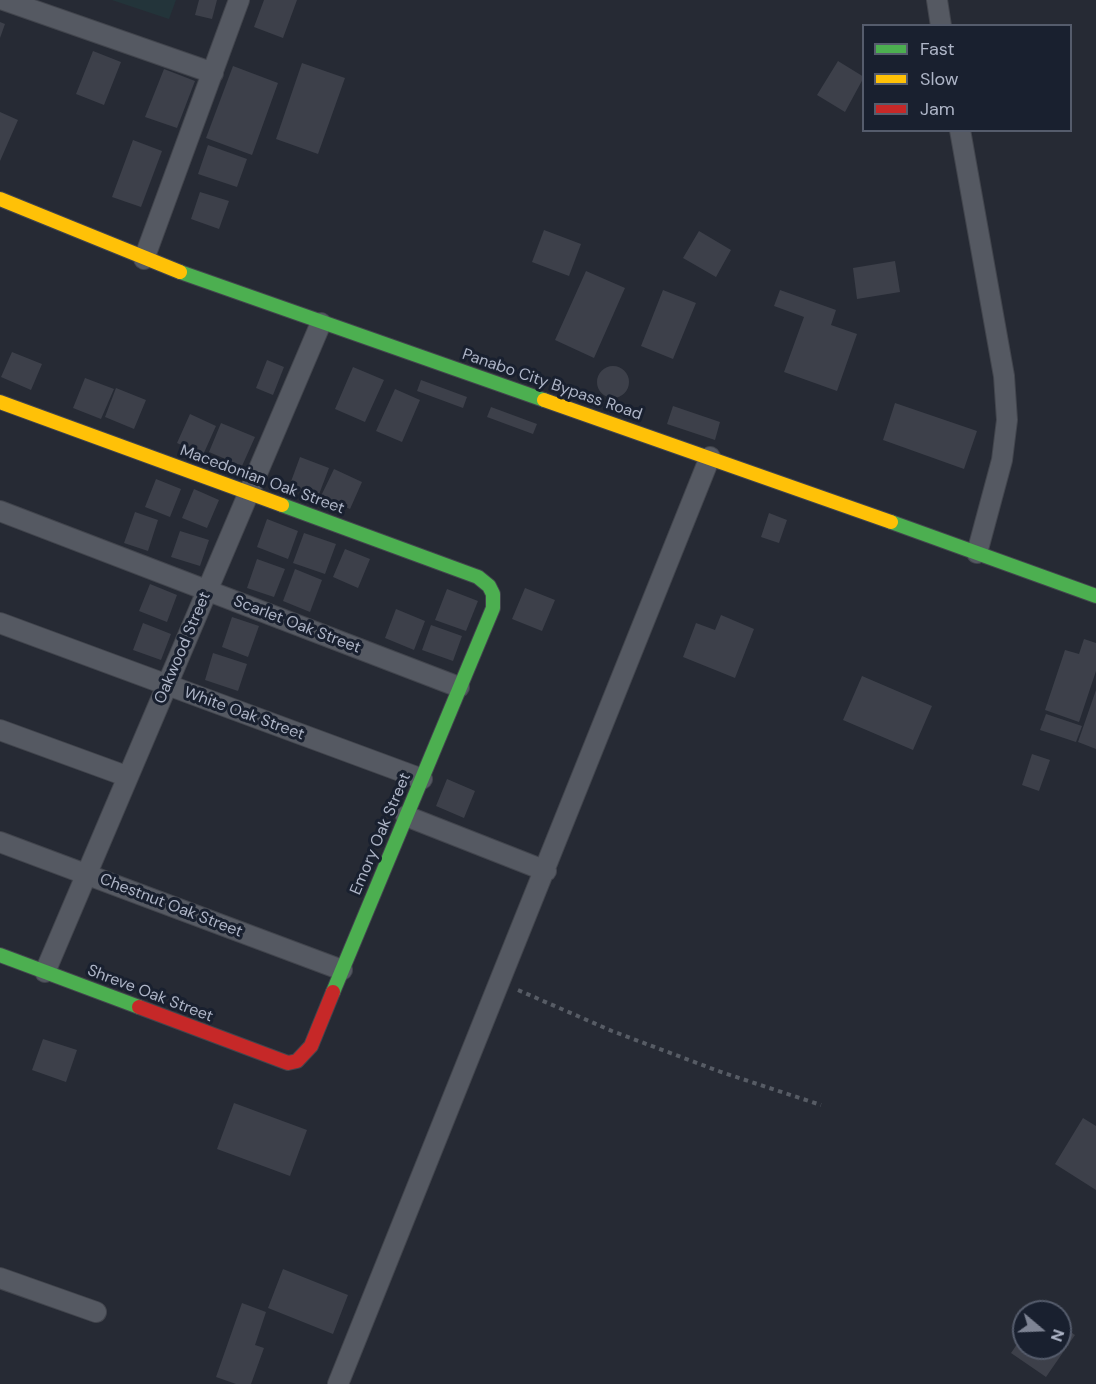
<!DOCTYPE html>
<style>
body{margin:0}
#map{position:relative;width:1096px;height:1384px;overflow:hidden;background:#262a34;font-family:"DM Sans",sans-serif}
canvas{display:block}
.legend{position:absolute;left:862px;top:24px;width:210px;height:108px;box-sizing:border-box;background:#19202f;border:2px solid #555c6c;margin:0;padding:8px 10px;list-style:none;font-size:18px;color:#aeb5c7}
.legend li{display:flex;align-items:center;gap:12px;height:30px}
.legend b{width:30px;border:2px solid #555c6c}
.north{position:absolute;left:1012px;top:1300px;width:60px;height:60px;box-sizing:border-box;background:#19202f;border:2px solid #555c6c;border-radius:50%;rotate:109deg;font-size:16px;font-weight:700;line-height:24px;text-align:center;color:#aeb5c7}
.north::after{content:'';display:block;margin:auto;width:21px;height:27px;background:#7e8494;clip-path:polygon(50% 0,100% 100%,50% 72%,0 100%)}
</style>
<div id="map">
<canvas width="1096" height="1384"></canvas>
<ul class="legend">
<li><b style="height:8px;background:#4caf50"></b>Fast</li>
<li><b style="height:8px;background:#ffc107"></b>Slow</li>
<li><b style="height:8px;background:#c62828"></b>Jam</li>
</ul>
<div class="north">N</div>
</div>
<script>
const g = document.querySelector('canvas').getContext('2d');
g.lineJoin = 'round';
function paint(path, color) {
  g.fillStyle = color;
  g.fill(path, 'evenodd');
}
function toPath(rows) {
  const path = new Path2D();
  for (const r of rows) {
    if (r.length === 3) {
      path.moveTo(r[0] + r[2], r[1]);
      path.arc(r[0], r[1], r[2], 0, 2 * Math.PI);
      continue;
    }
    path.moveTo(r[0], r[1]);
    for (let i = 2; i < r.length; i += 2) path.lineTo(r[i], r[i + 1]);
  }
  return path;
}
function trace(path, color, width, dash) {
  g.strokeStyle = color;
  g.lineWidth = width;
  g.lineCap = dash ? 'butt' : 'round';
  g.setLineDash(dash || []);
  g.stroke(path);
}
function drawText(font, color, halo, rows, align = 'center') {
  g.font = font + ' "DM Sans",sans-serif';
  g.lineWidth = 6;
  g.setLineDash([]);
  g.textBaseline = 'middle';
  g.strokeStyle = halo;
  g.fillStyle = color;
  for (const [text, x, y, turn = 0] of rows) {
    g.save();
    g.translate(x, y);
    g.rotate((+turn || 0) * Math.PI / 180);
    g.textAlign = isNaN(turn) ? turn : align;
    if (halo) g.strokeText(text, 0, 0);
    g.fillText(text, 0, 0);
    g.restore();
  }
}
paint(toPath([
 [112,0,176,0,169,19]
]), '#23343a');
paint(toPath([
 [199,0,217,0,212,19,195,15],
 [264,0,297,0,283,38,254,27],
 [0,22,5,24,0,38],
 [93,51,121,62,104,105,76,94],
 [838,61,864,77,845,112,817,95],
 [302,63,345,78,318,154,276,139],
 [233,66,278,83,252,155,206,138],
 [164,69,195,81,177,128,145,117],
 [0,112,18,120,0,161],
 [133,140,162,151,141,207,112,197],
 [208,145,247,159,237,187,198,174],
 [200,192,229,201,219,229,191,219],
 [544,230,581,244,569,276,532,262],
 [699,231,731,250,716,277,683,258],
 [895,261,900,292,857,299,853,268],
 [586,271,625,288,594,358,555,340],
 [663,290,696,303,673,359,641,346],
 [780,290,836,310,831,325,857,334,837,391,784,372,804,317,774,306],
 [12,352,42,364,31,390,1,377],
 [267,360,284,367,273,395,256,388],
 [613,382,16],
 [353,367,384,380,365,422,335,409],
 [85,378,114,389,101,419,73,408],
 [421,380,467,397,463,408,417,391],
 [116,388,146,400,134,429,105,417],
 [395,389,420,400,402,442,376,431],
 [895,403,977,431,964,469,883,440],
 [673,406,720,422,715,440,667,424],
 [491,407,537,424,533,434,487,417],
 [190,414,216,426,203,455,177,443],
 [221,423,255,437,242,466,209,452],
 [300,457,329,468,318,497,289,487],
 [334,469,362,482,350,509,321,496],
 [156,479,181,489,170,517,145,507],
 [194,489,219,500,207,528,182,518],
 [135,512,158,520,148,551,124,543],
 [769,513,787,520,779,543,761,537],
 [267,519,298,531,288,559,257,547],
 [180,531,209,540,200,566,171,557],
 [304,533,336,544,325,574,293,563],
 [345,549,370,559,358,588,333,577],
 [257,559,285,569,274,597,247,588],
 [295,569,322,580,310,612,283,601],
 [150,584,177,595,167,622,139,611],
 [525,588,555,600,542,631,512,619],
 [447,589,478,601,466,631,435,620],
 [396,609,425,621,414,650,385,638],
 [721,615,754,629,735,678,683,657,696,623,715,630],
 [232,617,259,626,248,657,222,647],
 [143,623,171,634,161,660,133,650],
 [431,625,462,636,453,661,422,650],
 [1084,639,1096,643,1096,671,1079,722,1045,710,1065,650,1079,654],
 [213,653,247,664,238,691,205,680],
 [862,676,932,706,913,750,843,720],
 [1096,690,1096,749,1078,742],
 [1046,714,1082,726,1076,742,1040,730],
 [1032,754,1050,760,1039,791,1022,785],
 [447,779,475,791,464,818,436,806],
 [43,1039,77,1050,66,1082,32,1070],
 [234,1103,307,1130,290,1176,217,1149],
 [1083,1118,1096,1126,1096,1190,1055,1164],
 [283,1269,348,1295,333,1334,268,1308],
 [242,1303,266,1312,255,1345,264,1348,251,1384,236,1384,216,1377],
 [1060,1325,1075,1335,1046,1377,1011,1353,1024,1334,1024,1348,1060,1348]
]), '#3d404a');
const street = toPath([
 [4,0,213,73],
 [937,0,941,26],
 [960,130,1004,376,1007,420,1002,460,977,553],
 [144,259,239,0],
 [0,511,459,687],
 [0,623,422,779],
 [0,730,126,776],
 [406,816,546,871],
 [0,842,342,970],
 [45,972,321,323],
 [0,1278,96,1312],
 [338,1384,710,457]
]);
const fast = toPath([
 [180,272,544,400],
 [282,505,478,577,489,586,493,594,493,608,333,992],
 [891,522,1096,596],
 [0,955,139,1007]
]);
const slow = toPath([
 [0,199,180,272],
 [544,400,891,522],
 [0,402,282,505]
]);
const jam = toPath([
 [139,1007,288,1063,297,1061,311,1046,333,992]
]);
trace(street, '#42454d', 22);
trace(fast, '#42454d', 16);
trace(slow, '#42454d', 16);
trace(jam, '#42454d', 16);
trace(toPath([
 [518,990,612,1031,721,1072,821,1105]
]), '#575c65', 4, [4.5, 4.5]);
trace(street, '#555962', 20);
trace(fast, '#4caf50', 14);
trace(slow, '#ffc107', 14);
trace(jam, '#c62828', 14);
drawText('16px', '#aeb5c7', '#19202f', [
 ["Panabo City Bypass Road",552,385,19],
 ["Macedonian Oak Street",262,480,20],
 ["Scarlet Oak Street",297,625,21],
 ["Oakwood Street",183,648,-67],
 ["White Oak Street",244,714,20],
 ["Emory Oak Street",381,834,-67],
 ["Chestnut Oak Street",171,906,21],
 ["Shreve Oak Street",150,994,21]
]);
</script>
